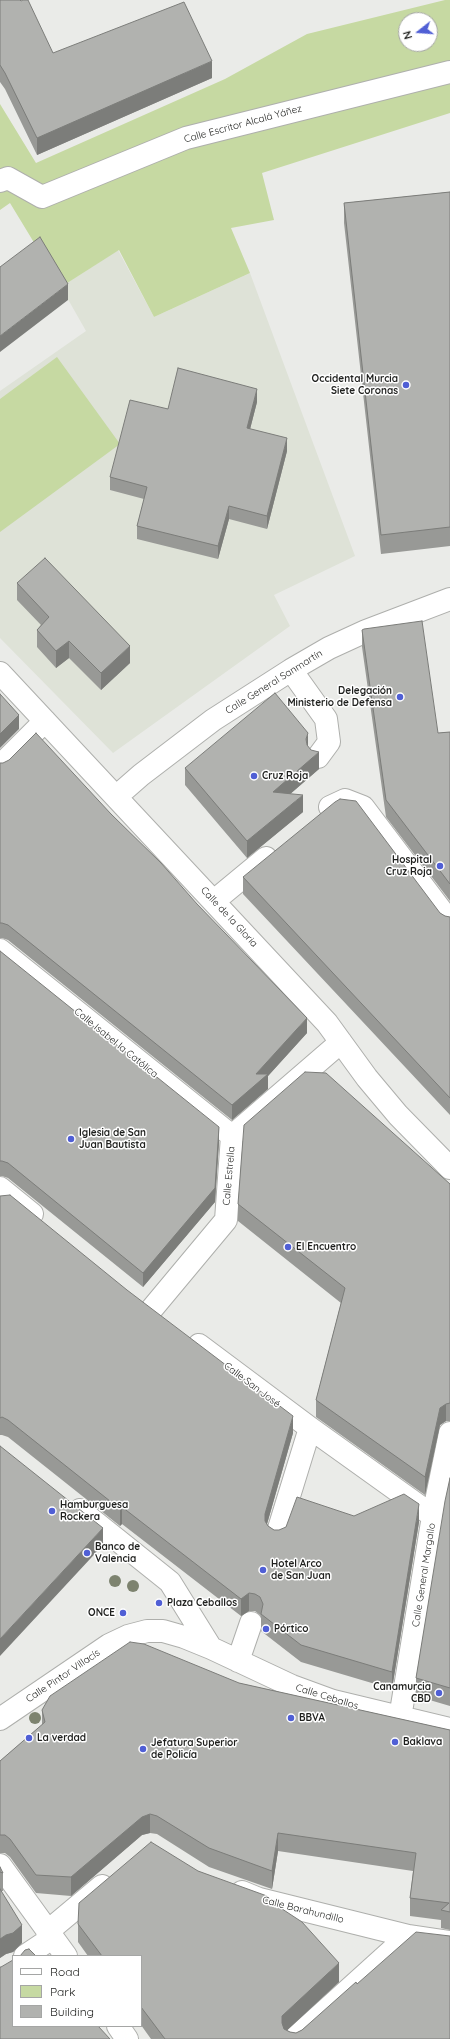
<!DOCTYPE html>
<meta charset="utf-8">
<style>
body{margin:0}
#map{position:relative;width:450px;height:2039px;overflow:hidden;background:#eaebe8;font-family:Quicksand,sans-serif}
canvas{display:block}
.legend{position:absolute;left:12px;top:1955px;width:130px;height:72px;box-sizing:border-box;background:#fff;border:1px solid #a5a6a5;margin:0;padding:5px 7px;list-style:none;font-size:12px;color:#1f201e}
.legend li{display:flex;align-items:center;gap:8px;height:20px}
.legend b{width:20px;border:1px solid #a5a6a5}
.north{position:absolute;left:398px;top:12px;width:40px;height:40px;box-sizing:border-box;background:#fff;border:1px solid #a5a6a5;border-radius:50%;rotate:253deg;font-size:11px;font-weight:700;line-height:16px;text-align:center;color:#1f201e}
.north::after{content:'';display:block;margin:auto;width:14px;height:18px;background:#505fd5;clip-path:polygon(50% 0,100% 100%,50% 72%,0 100%)}
</style>
<div id="map">
<canvas width="450" height="2039"></canvas>
<ul class="legend">
<li><b style="height:5px;background:#fff"></b>Road</li>
<li><b style="height:11px;background:#c6d9a2"></b>Park</li>
<li><b style="height:11px;background:#b1b2af"></b>Building</li>
</ul>
<div class="north">N</div>
</div>
<script>
const g = document.querySelector('canvas').getContext('2d');
g.lineJoin = 'round';
function paint(path, color) {
  g.fillStyle = color;
  g.fill(path, 'evenodd');
}
function toPath(rows) {
  const path = new Path2D();
  for (const r of rows) {
    path.moveTo(r[0], r[1]);
    for (let i = 2; i < r.length; i += 2) path.lineTo(r[i], r[i + 1]);
  }
  return path;
}
function trace(path, color, width, dash) {
  g.strokeStyle = color;
  g.lineWidth = width;
  g.lineCap = dash ? 'butt' : 'round';
  g.setLineDash(dash || []);
  g.stroke(path);
}
function drawText(font, color, halo, rows, align = 'center') {
  g.font = font + ' Quicksand,sans-serif';
  g.lineWidth = 3;
  g.setLineDash([]);
  g.textBaseline = 'middle';
  g.strokeStyle = halo;
  g.fillStyle = color;
  for (const [text, x, y, turn = 0] of rows) {
    g.save();
    g.translate(x, y);
    g.rotate((+turn || 0) * Math.PI / 180);
    g.textAlign = isNaN(turn) ? turn : align;
    if (halo) g.strokeText(text, 0, 0);
    g.fillText(text, 0, 0);
    g.restore();
  }
}
paint(toPath([
 [118,250,154,317,250,273,355,556,274,595,290,626,113,753,0,638,0,391,86,331,61,287]
]), '#dee2d7');
paint(toPath([
 [445,0,450,0,450,113,262,173,274,220,231,228,250,273,154,317,119,250,61,287,10,203,0,210,0,104,36,163,225,79,307,34],
 [406,20,430,20,430,44,406,44],
 [57,357,120,444,0,532,0,399]
]), '#c6d9a2');
const minor = toPath([
 [0,181,8,178,42,197,186,138,450,72],
 [291,670,326,719,329,742,318,757],
 [0,673,327,1023,367,1078,398,1115,450,1168],
 [0,766,45,721],
 [117,796,141,775,213,720,291,670,329,648,366,631,450,599],
 [330,807,345,800,363,807,450,922],
 [214,901,266,858],
 [0,950,232,1136],
 [0,1188,32,1214],
 [151,1310,226,1220,232,1136,341,1042],
 [199,1345,310,1428,433,1516],
 [80,1510,170,1582,211,1648],
 [277,1535,310,1428],
 [238,1661,251,1623],
 [400,1718,433,1516,450,1433],
 [0,1719,109,1645,128,1636,147,1631,163,1631,184,1637,211,1648,292,1686,333,1701,450,1729],
 [0,1865,66,1956],
 [242,1892,259,1899,408,1936,450,1942],
 [47,1932,102,1886],
 [25,1956,52,1938],
 [118,2026,127,2039],
 [294,2039,408,1936]
]);
trace(minor, '#aeafac', 24);
trace(minor, '#fff', 22);
g.fillStyle = '#7d836f';
for (const [x, y] of [
 [115,1581],
 [133,1586],
 [35,1718]
]) {
  g.beginPath();
  g.arc(x, y, 6, 0, 2 * Math.PI);
  g.fill();
}
paint(toPath([
 [0,0,53,53,212,78,37,155,5,89,0,82],
 [450,192,450,546,381,554,344,223,344,203],
 [257,402,250,429,287,451,267,529,229,519,218,559,137,539,137,526,144,499,110,490,110,477,168,409],
 [17,583,130,663,101,690,69,658,56,668,37,647,37,630,41,625,17,600],
 [362,630,438,733,450,732,450,901,386,817,362,647],
 [308,747,319,769,290,794,303,812,247,858,185,785,185,768],
 [0,763,307,1033,268,1076,268,1089,232,1120,8,940,2,938,0,938],
 [243,877,440,913,445,916,450,917,450,1115,243,894],
 [0,951,219,1142,215,1202,143,1287,8,1178,2,1176,0,1176],
 [450,1184,450,1421,446,1421,440,1425,425,1495,316,1417,316,1400,341,1303,238,1221,238,1204],
 [0,1196,293,1433,267,1524,268,1526,274,1530,279,1530,354,1516,419,1522,392,1689,301,1662,261,1631,261,1617,260,1615,255,1611,249,1611,241,1616,122,1524,120,1526,8,1437,2,1435,0,1435],
 [450,1478,450,1706,416,1696,416,1678],
 [239,1683,450,1730,450,1930,441,1928,441,1920,410,1916,410,1898,413,1871,278,1851,272,1889,209,1867,157,1834,150,1833,142,1835,71,1896,36,1893,10,1857,5,1853,0,1853,0,1761,42,1725,42,1710],
 [0,1867,3,1873,3,1891,1,1891,22,1943,13,1952,6,1954,0,1958],
 [198,1871,267,1900,339,1982,287,2030,290,2032,296,2033,302,2030,357,1984,449,1936,450,2039,151,2039,141,2025,141,1956,88,1956,78,1942,78,1924]
]), '#989996');
paint(toPath([
 [212,61,212,78,37,155,37,138],
 [68,284,68,300,0,352,0,336],
 [257,389,257,402,247,441,247,428],
 [287,438,287,451,267,529,267,516],
 [229,506,229,519,218,559,218,546],
 [69,641,69,658,56,668,56,651],
 [130,646,130,663,101,690,101,673],
 [19,715,19,729,0,748,0,734],
 [308,733,308,750,306,739],
 [319,752,319,769,273,809,273,792],
 [303,795,303,812,247,858,247,841],
 [307,1018,307,1033,268,1076,268,1089,232,1120,232,1105,256,1074],
 [219,1127,219,1142,215,1202,143,1287,143,1273],
 [446,1404,446,1421,440,1425,425,1495,425,1477,440,1408],
 [293,1416,293,1433,265,1531,265,1514],
 [419,1504,419,1522,392,1689,392,1672],
 [122,1507,122,1524,120,1526,120,1509],
 [103,1528,103,1545,0,1656,0,1639],
 [249,1593,249,1611,241,1616,241,1599],
 [150,1814,150,1833,142,1835,71,1896,71,1877,142,1817],
 [278,1833,278,1851,272,1889,272,1871],
 [22,1925,22,1943,13,1952,6,1954,0,1958,0,1939],
 [339,1963,339,1982,282,2035,282,2016]
]), '#7c7d7a');
const building = toPath([
 [0,0,20,0,21,1,23,0,28,0,53,53,184,2,212,61,37,138,5,73,0,65,0,0],
 [450,192,450,527,381,535,344,203,450,192],
 [40,237,68,284,0,336,0,267,40,237],
 [178,368,257,389,247,428,287,438,267,516,229,506,218,546,137,526,147,487,110,477,130,400,168,409,178,368],
 [45,558,130,646,101,673,69,641,56,651,37,630,49,617,17,583,45,558],
 [422,621,438,733,450,732,450,884,386,800,362,630,364,629,422,621],
 [275,693,308,733,306,739,307,745,311,750,319,752,273,792,303,795,247,841,185,768,275,693],
 [0,694,19,715,0,734,0,694],
 [36,733,111,814,161,863,197,904,307,1018,256,1074,268,1074,232,1105,8,925,2,923,0,923,0,763,3,763,9,760,36,733],
 [340,799,356,801,440,913,445,916,450,917,450,1098,243,877,335,802,340,799],
 [0,951,219,1127,215,1188,143,1273,8,1163,2,1161,0,1161,0,951],
 [305,1072,326,1073,450,1184,450,1403,446,1404,440,1408,425,1477,316,1400,345,1288,238,1204,244,1125,305,1072],
 [10,1195,127,1290,293,1416,265,1514,265,1521,268,1526,274,1530,279,1530,286,1527,297,1497,354,1516,404,1494,419,1504,392,1672,301,1645,261,1614,263,1604,260,1597,255,1594,249,1593,241,1599,122,1507,120,1509,8,1420,2,1417,0,1418,0,1196,10,1195],
 [0,1446,103,1528,0,1639,0,1446],
 [450,1478,450,1688,416,1678,445,1501,450,1478],
 [130,1642,144,1644,239,1683,450,1730,450,1912,441,1910,449,1903,410,1898,416,1853,278,1833,272,1871,209,1848,157,1816,150,1814,142,1817,71,1877,36,1875,10,1839,5,1835,0,1835,0,1761,45,1722,42,1710,50,1696,130,1642],
 [151,1842,198,1871,267,1896,267,1899,302,1922,339,1963,282,2016,282,2023,284,2029,290,2032,296,2033,302,2030,356,1982,357,1984,416,1932,450,1936,450,2039,165,2039,141,2007,141,1956,102,1956,78,1924,79,1903,151,1842],
 [0,1867,3,1873,0,1872,0,1867],
 [0,1889,22,1925,13,1933,6,1935,0,1939,0,1889],
 [29,1949,36,1956,20,1956,25,1950,29,1949],
 [13,1960,13,2026,98,2026,110,2039,0,2039,0,1967,1,1967,13,1960]
]);
paint(building, '#b1b2af');
trace(building, '#7c7d7a', 1);
for (const [x, y, r, color] of [
 [406,385,4,"#505fd5"],
 [400,697,4,"#505fd5"],
 [254,776,4,"#505fd5"],
 [440,866,4,"#505fd5"],
 [71,1139,4,"#505fd5"],
 [288,1247,4,"#505fd5"],
 [52,1511,4,"#505fd5"],
 [87,1553,4,"#505fd5"],
 [263,1570,4,"#505fd5"],
 [159,1603,4,"#505fd5"],
 [123,1613,4,"#505fd5"],
 [266,1629,4,"#505fd5"],
 [439,1693,4,"#505fd5"],
 [291,1718,4,"#505fd5"],
 [29,1738,4,"#505fd5"],
 [395,1742,4,"#505fd5"],
 [143,1749,4,"#505fd5"]
]) {
  const dot = new Path2D();
  dot.arc(x, y, r, 0, 2 * Math.PI);
  g.fillStyle = color;
  g.fill(dot);
  trace(dot, '#fff', 1.5);
}
drawText('10px', '#1f201e', '#fff', [
 ["Calle Escritor Alcalá Yáñez",243,124,-15],
 ["Calle General Sanmartín",274,682,-32],
 ["Calle de la Gloria",229,917,47],
 ["Calle Isabel la Católica",116,1043,39],
 ["Calle Estrella",229,1176,-85],
 ["Calle San José",252,1385,37],
 ["Calle General Margallo",424,1575,-81],
 ["Calle Pintor Villacís",63,1676,-34],
 ["Calle Ceballos",327,1697,17],
 ["Calle Barahundillo",303,1910,14]
]);
drawText('bold 10px', '#1f201e', '#fff', [
 ["Occidental Murcia",398,379,"right"],
 ["Siete Coronas",398,391,"right"],
 ["Delegación",392,691,"right"],
 ["Ministerio de Defensa",392,703,"right"],
 ["Cruz Roja",262,776],
 ["Hospital",432,860,"right"],
 ["Cruz Roja",432,872,"right"],
 ["Iglesia de San",79,1133],
 ["Juan Bautista",79,1145],
 ["El Encuentro",296,1247],
 ["Hamburguesa",60,1505],
 ["Rockera",60,1517],
 ["Banco de",95,1547],
 ["Valencia",95,1559],
 ["Hotel Arco",271,1564],
 ["de San Juan",271,1576],
 ["Plaza Ceballos",167,1603],
 ["ONCE",115,1613,"right"],
 ["Pórtico",274,1629],
 ["Canamurcia",431,1687,"right"],
 ["CBD",431,1699,"right"],
 ["BBVA",299,1718],
 ["La verdad",37,1738],
 ["Baklava",403,1742],
 ["Jefatura Superior",151,1743],
 ["de Policía",151,1755]
], 'left');
</script>
